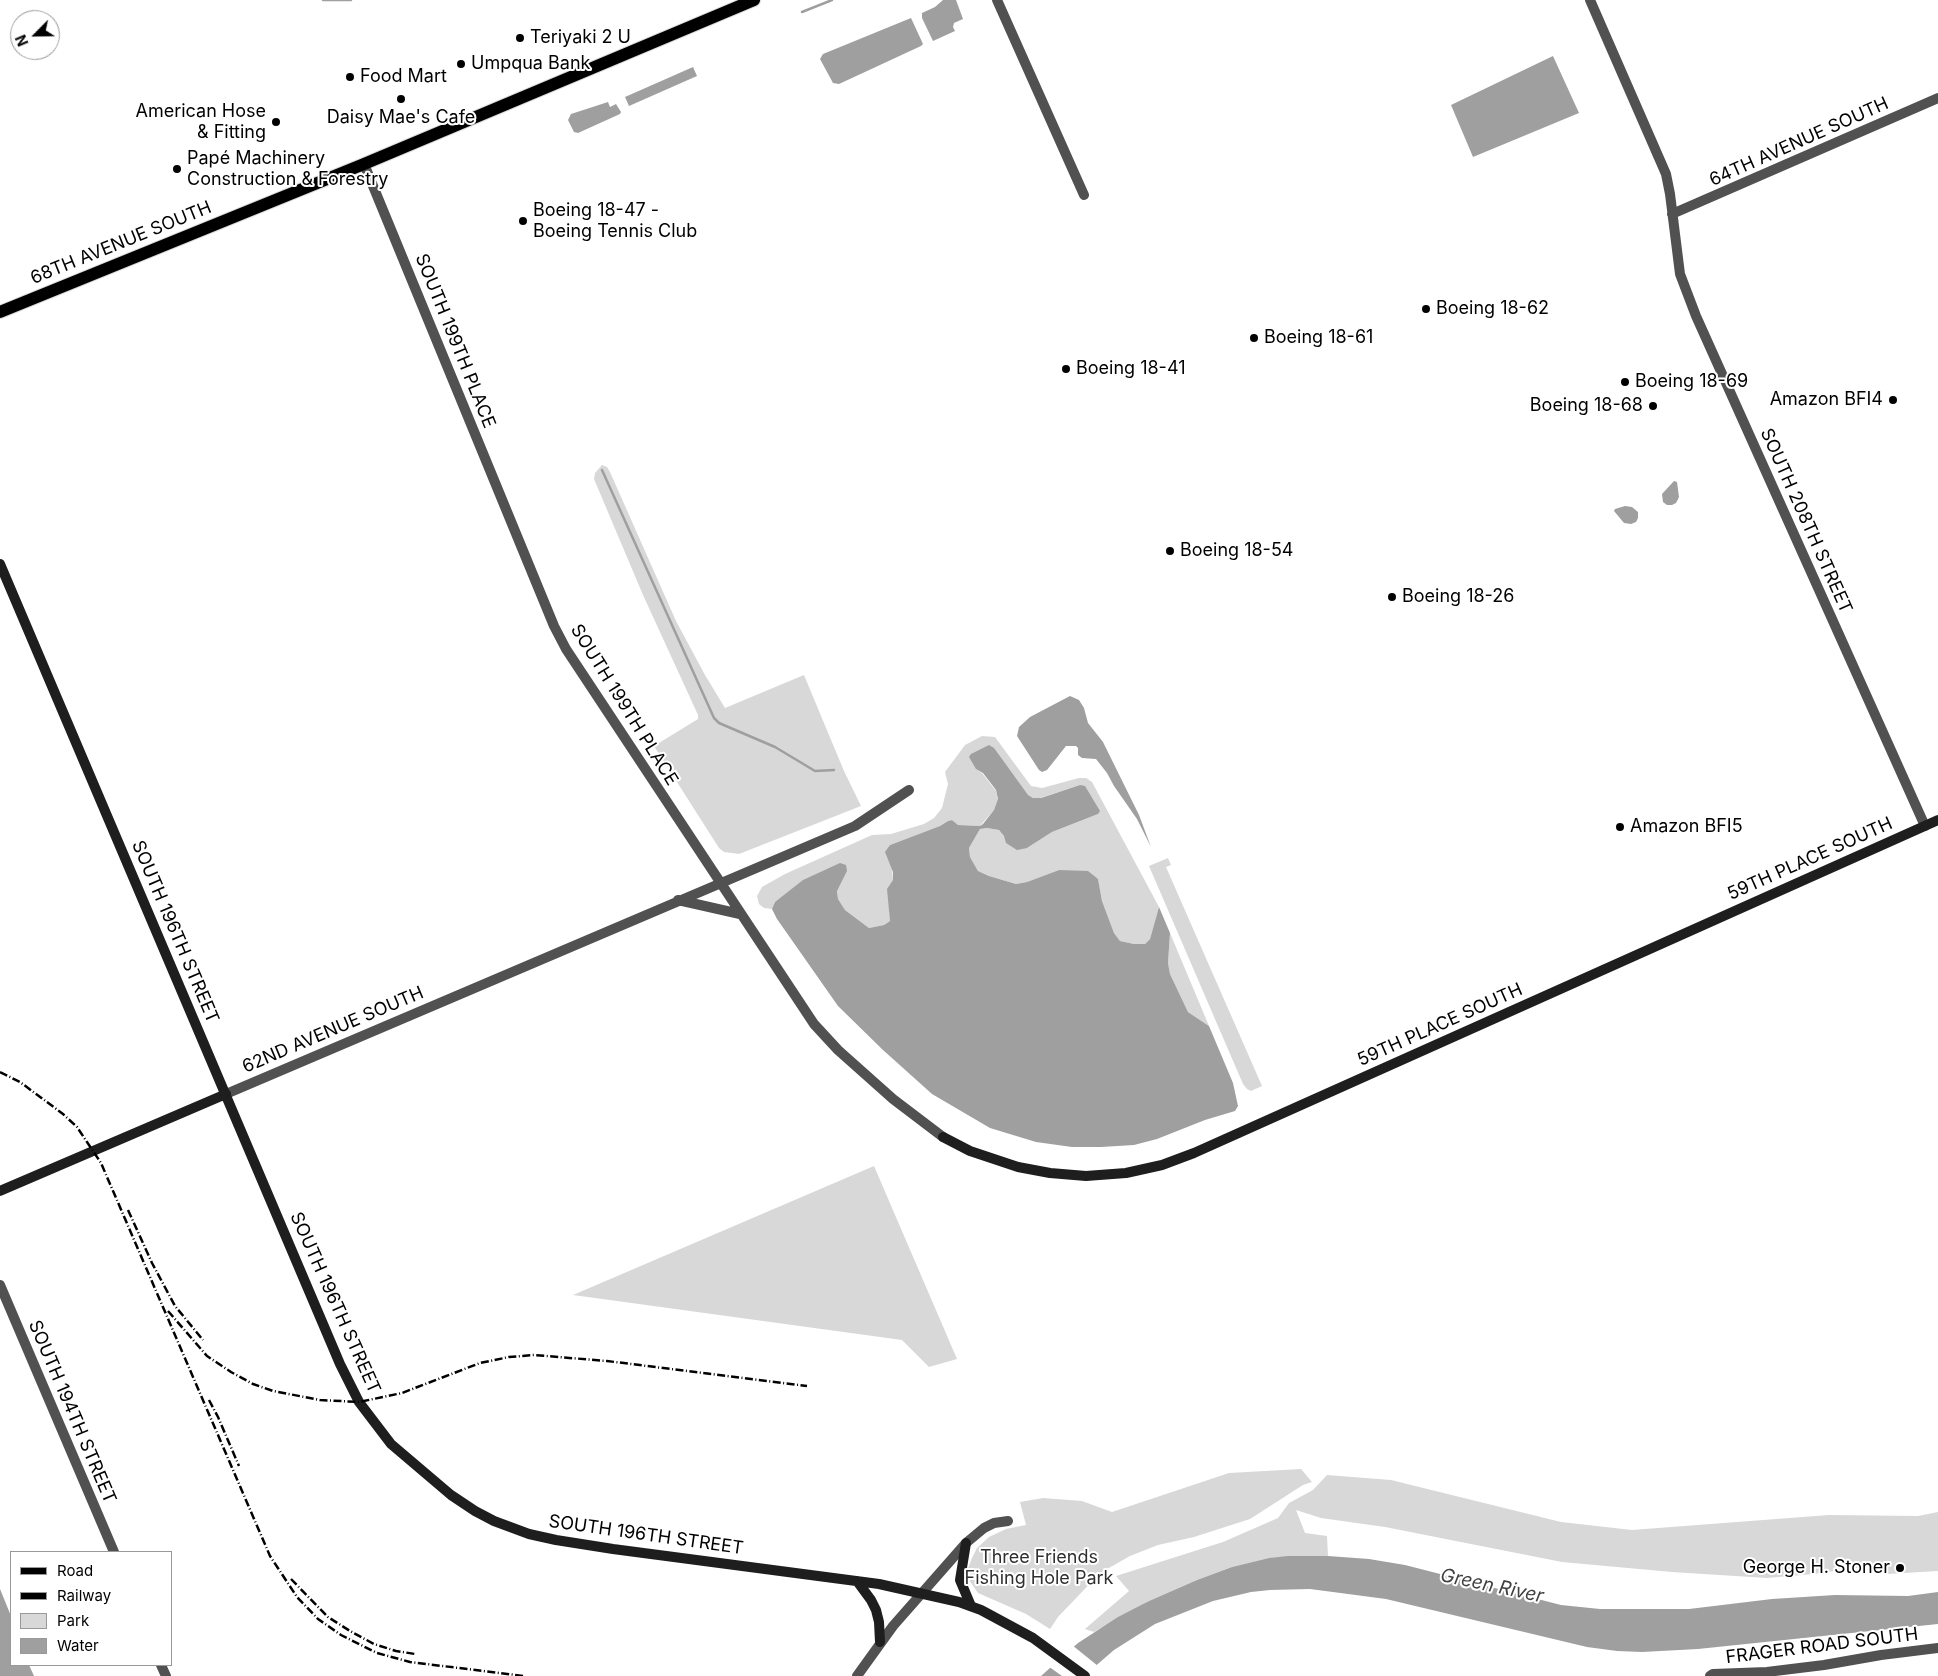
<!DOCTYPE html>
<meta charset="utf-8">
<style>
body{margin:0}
#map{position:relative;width:1938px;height:1676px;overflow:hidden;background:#fff;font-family:Inter,sans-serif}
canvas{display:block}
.legend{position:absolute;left:10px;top:1551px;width:162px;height:115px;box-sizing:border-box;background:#fff;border:1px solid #999;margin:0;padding:6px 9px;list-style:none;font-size:15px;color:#000}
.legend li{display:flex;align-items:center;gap:10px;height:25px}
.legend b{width:25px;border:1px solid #999}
.north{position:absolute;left:10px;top:10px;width:50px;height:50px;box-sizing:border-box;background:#fff;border:1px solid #999;border-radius:50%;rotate:247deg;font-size:14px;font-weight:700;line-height:20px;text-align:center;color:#000}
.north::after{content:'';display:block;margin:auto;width:18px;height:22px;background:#000;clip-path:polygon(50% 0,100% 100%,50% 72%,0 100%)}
</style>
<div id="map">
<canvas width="1938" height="1676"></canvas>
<ul class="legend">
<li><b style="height:6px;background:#000"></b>Road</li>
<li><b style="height:6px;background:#000"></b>Railway</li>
<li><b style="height:14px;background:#d8d8d8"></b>Park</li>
<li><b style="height:14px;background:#9f9f9f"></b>Water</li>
</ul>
<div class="north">N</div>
</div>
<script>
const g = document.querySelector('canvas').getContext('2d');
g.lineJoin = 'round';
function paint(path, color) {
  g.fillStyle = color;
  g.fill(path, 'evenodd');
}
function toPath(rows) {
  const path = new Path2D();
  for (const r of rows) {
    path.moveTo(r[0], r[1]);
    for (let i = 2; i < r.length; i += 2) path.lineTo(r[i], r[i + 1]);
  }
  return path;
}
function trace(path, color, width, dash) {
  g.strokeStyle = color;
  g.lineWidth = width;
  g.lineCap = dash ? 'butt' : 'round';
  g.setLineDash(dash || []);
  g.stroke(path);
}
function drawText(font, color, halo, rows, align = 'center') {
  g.font = font + ' Inter,sans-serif';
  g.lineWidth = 4;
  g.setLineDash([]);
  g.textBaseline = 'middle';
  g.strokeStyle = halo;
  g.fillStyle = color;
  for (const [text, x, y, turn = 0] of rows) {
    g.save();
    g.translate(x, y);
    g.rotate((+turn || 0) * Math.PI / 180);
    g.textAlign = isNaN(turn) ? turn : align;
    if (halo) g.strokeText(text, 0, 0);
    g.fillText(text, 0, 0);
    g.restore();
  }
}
paint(toPath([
 [602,465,607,467,610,472,676,621,705,675,725,708,804,675,844,771,861,806,739,854,724,852,719,848,654,746,698,719,698,715,643,595,594,479,595,473],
 [982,736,995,737,1031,786,1042,788,1079,778,1086,778,1092,782,1159,907,1150,939,1145,944,1134,944,1120,941,1114,933,1102,901,1098,879,1059,870,1027,882,1016,884,989,876,978,871,970,857,969,848,980,829,987,828,999,830,1004,836,1027,848,1052,832,1098,814,1080,785,1040,798,1033,798,976,769,982,773,996,791,998,800,994,810,980,826,958,825,952,820,948,821,940,826,890,845,893,880,889,901,890,921,884,925,869,928,845,910,838,899,837,890,847,870,775,902,772,909,764,908,759,904,757,896,762,887,785,874,872,835,891,834,924,824,934,818,942,808,948,784,945,772,965,745],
 [1168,858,1171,865,1166,867,1262,1086,1251,1091,1247,1089,1243,1084,1149,866],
 [1170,933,1209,1026,1188,1012,1170,974,1168,963],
 [874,1166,957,1359,929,1367,902,1340,573,1295],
 [1301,1469,1312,1482,1303,1485,1250,1519,1194,1537,1158,1545,1130,1556,1100,1573,1058,1617,1050,1629,1026,1614,978,1593,969,1580,968,1568,972,1558,977,1548,989,1537,1006,1529,1026,1525,1020,1502,1043,1498,1082,1501,1112,1512,1229,1473],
 [1327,1475,1391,1480,1561,1522,1632,1530,1829,1515,1918,1516,1938,1512,1938,1571,1887,1574,1877,1565,1813,1574,1767,1578,1672,1572,1562,1562,1385,1527,1321,1518,1296,1510,1305,1533,1327,1536,1328,1556,1269,1558,1232,1567,1197,1580,1149,1601,1094,1632,1085,1629,1129,1591,1116,1576,1223,1542,1278,1518,1289,1503,1313,1490]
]), '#d8d8d8');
paint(toPath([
 [943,0,956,0,963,19,954,23,953,27,955,31,933,41,922,18,922,13,935,7],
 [911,18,923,44,921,46,839,84,833,83,820,59,823,54],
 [1553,56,1579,113,1473,157,1451,105],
 [693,67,697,76,629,106,625,97],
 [608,102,610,107,616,104,621,112,620,114,578,133,574,132,568,120,571,114],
 [1674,481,1677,482,1679,497,1676,503,1672,505,1667,505,1663,502,1662,494],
 [1625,506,1632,507,1638,512,1638,518,1636,522,1631,524,1624,523,1614,511,1615,509],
 [1070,696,1079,700,1084,708,1088,723,1103,742,1139,815,1151,847,1137,819,1114,786,1107,773,1096,759,1082,758,1078,755,1078,748,1076,746,1066,746,1047,770,1042,772,1039,770,1017,736,1019,727,1030,717],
 [989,745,994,748,1028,795,1033,798,1041,798,1080,785,1085,786,1100,811,1098,814,1052,832,1027,848,1017,850,1006,843,1004,836,999,830,987,828,980,829,969,848,970,857,978,871,989,876,1016,884,1027,882,1059,870,1088,871,1098,879,1102,901,1114,933,1120,941,1134,944,1145,944,1150,939,1159,907,1170,933,1168,963,1170,974,1188,1012,1209,1026,1233,1083,1238,1106,1235,1111,1205,1120,1157,1139,1134,1145,1101,1147,1072,1147,1036,1142,990,1128,932,1094,883,1050,838,1006,777,919,772,909,775,902,803,880,840,863,846,865,847,871,837,891,838,899,845,910,869,928,884,925,890,921,887,889,893,880,893,872,885,852,890,845,940,826,948,821,952,820,958,825,980,826,983,824,994,810,998,799,996,790,983,773,976,769,969,757,971,754],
 [1288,1556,1328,1556,1369,1559,1405,1565,1561,1605,1600,1609,1689,1609,1772,1599,1835,1595,1908,1596,1938,1592,1938,1624,1698,1649,1642,1652,1617,1651,1587,1647,1386,1599,1310,1589,1270,1590,1251,1592,1213,1601,1155,1624,1114,1650,1084,1676,1041,1676,1078,1643,1118,1617,1149,1601,1197,1580,1232,1567,1269,1558],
 [0,1589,11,1616,11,1665,29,1665,34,1676,0,1676]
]), '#9f9f9f');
paint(toPath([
 [1072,1645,1098,1666,1088,1676,1062,1676,1048,1666]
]), '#fff');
trace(toPath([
 [323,0,351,0],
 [802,12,832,0],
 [602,470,714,718,719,723,775,747,815,771,834,770]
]), '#9f9f9f', 2.5);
const primary = toPath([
 [0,312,364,164,754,0]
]);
trace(primary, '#dbdbdb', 14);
trace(toPath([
 [997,0,1084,195],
 [1590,0,1666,174,1670,194,1680,274,1696,316,1925,826],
 [364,164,554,626,566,649,814,1024,838,1050,893,1099,943,1137],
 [1672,214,1938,98],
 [678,900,740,914],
 [226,1094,855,826,909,790],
 [0,1285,114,1552],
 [161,1665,166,1676],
 [857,1676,893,1626,966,1543,984,1528,994,1523,1008,1521],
 [1710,1676,1713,1674,1767,1672,1824,1665,1881,1655,1938,1648]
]), '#515151', 10);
trace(toPath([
 [0,564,340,1364,359,1402,391,1444,451,1495,475,1511,494,1521,529,1534,556,1540,613,1549,879,1584,959,1602,981,1610,1033,1638,1085,1676],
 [943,1137,970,1151,1018,1167,1050,1173,1086,1176,1126,1173,1162,1165,1194,1153,1938,820],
 [0,1191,226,1094],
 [966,1543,960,1580,971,1606],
 [857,1581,871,1600,876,1610,879,1622,880,1642]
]), '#1e1e1e', 10);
trace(primary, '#000', 12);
trace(toPath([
 [0,1072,20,1082,63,1114,77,1127,101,1163,270,1556,297,1597,318,1619,341,1635,377,1653,410,1662,524,1676],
 [128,1210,152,1263,175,1306,203,1340],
 [168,1311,207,1356,231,1372,253,1384,273,1391,320,1400,359,1402,402,1393,480,1363,509,1357,534,1355,607,1361,807,1386],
 [209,1400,218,1417,239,1466],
 [291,1579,328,1617,350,1631,374,1644,396,1651,415,1654]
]), '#000', 2.5, [8, 2.5, 1, 2.5]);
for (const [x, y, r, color] of [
 [520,38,5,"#000"],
 [461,64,5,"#000"],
 [350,77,5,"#000"],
 [401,99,5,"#000"],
 [276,122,5,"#000"],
 [177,169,5,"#000"],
 [523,221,5,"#000"],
 [1426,309,5,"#000"],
 [1254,338,5,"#000"],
 [1066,369,5,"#000"],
 [1625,382,5,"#000"],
 [1893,400,5,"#000"],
 [1653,406,5,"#000"],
 [1170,551,5,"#000"],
 [1392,597,5,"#000"],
 [1620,827,5,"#000"],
 [1900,1568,5,"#000"]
]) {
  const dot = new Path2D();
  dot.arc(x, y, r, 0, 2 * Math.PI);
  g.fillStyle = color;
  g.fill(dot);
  trace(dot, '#fff', 2);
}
drawText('18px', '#000', '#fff', [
 ["Teriyaki 2 U",530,38],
 ["Umpqua Bank",471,64],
 ["Food Mart",360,77],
 ["American Hose",266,112,"right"],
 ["& Fitting",266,133,"right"],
 ["Daisy Mae's Cafe",401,118,"center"],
 ["Papé Machinery",187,159],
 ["Construction & Forestry",187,180],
 ["Boeing 18-47 -",533,211],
 ["Boeing Tennis Club",533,232],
 ["Boeing 18-62",1436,309],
 ["Boeing 18-61",1264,338],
 ["Boeing 18-41",1076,369],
 ["Boeing 18-69",1635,382],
 ["Amazon BFI4",1883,400,"right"],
 ["Boeing 18-68",1643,406,"right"],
 ["Boeing 18-54",1180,551],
 ["Boeing 18-26",1402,597],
 ["Amazon BFI5",1630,827],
 ["George H. Stoner",1890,1568,"right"]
], 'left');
drawText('18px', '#000', '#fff', [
 ["64TH AVENUE SOUTH",1799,142,-24],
 ["68TH AVENUE SOUTH",121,243,-22],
 ["SOUTH 199TH PLACE",455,341,68],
 ["SOUTH 208TH STREET",1806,521,66],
 ["SOUTH 199TH PLACE",624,705,58],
 ["59TH PLACE SOUTH",1810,859,-24],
 ["SOUTH 196TH STREET",175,932,67],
 ["59TH PLACE SOUTH",1440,1025,-24],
 ["62ND AVENUE SOUTH",333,1030,-23],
 ["SOUTH 196TH STREET",335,1303,66],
 ["SOUTH 194TH STREET",72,1412,67],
 ["SOUTH 196TH STREET",646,1535,8],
 ["FRAGER ROAD SOUTH",1822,1646,-7]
]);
drawText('18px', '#2f2f2f', '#fff', [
 ["Three Friends",1039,1558],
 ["Fishing Hole Park",1039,1579]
]);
drawText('italic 19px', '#404040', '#fff', [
 ["Green River",1492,1586,12]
]);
</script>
